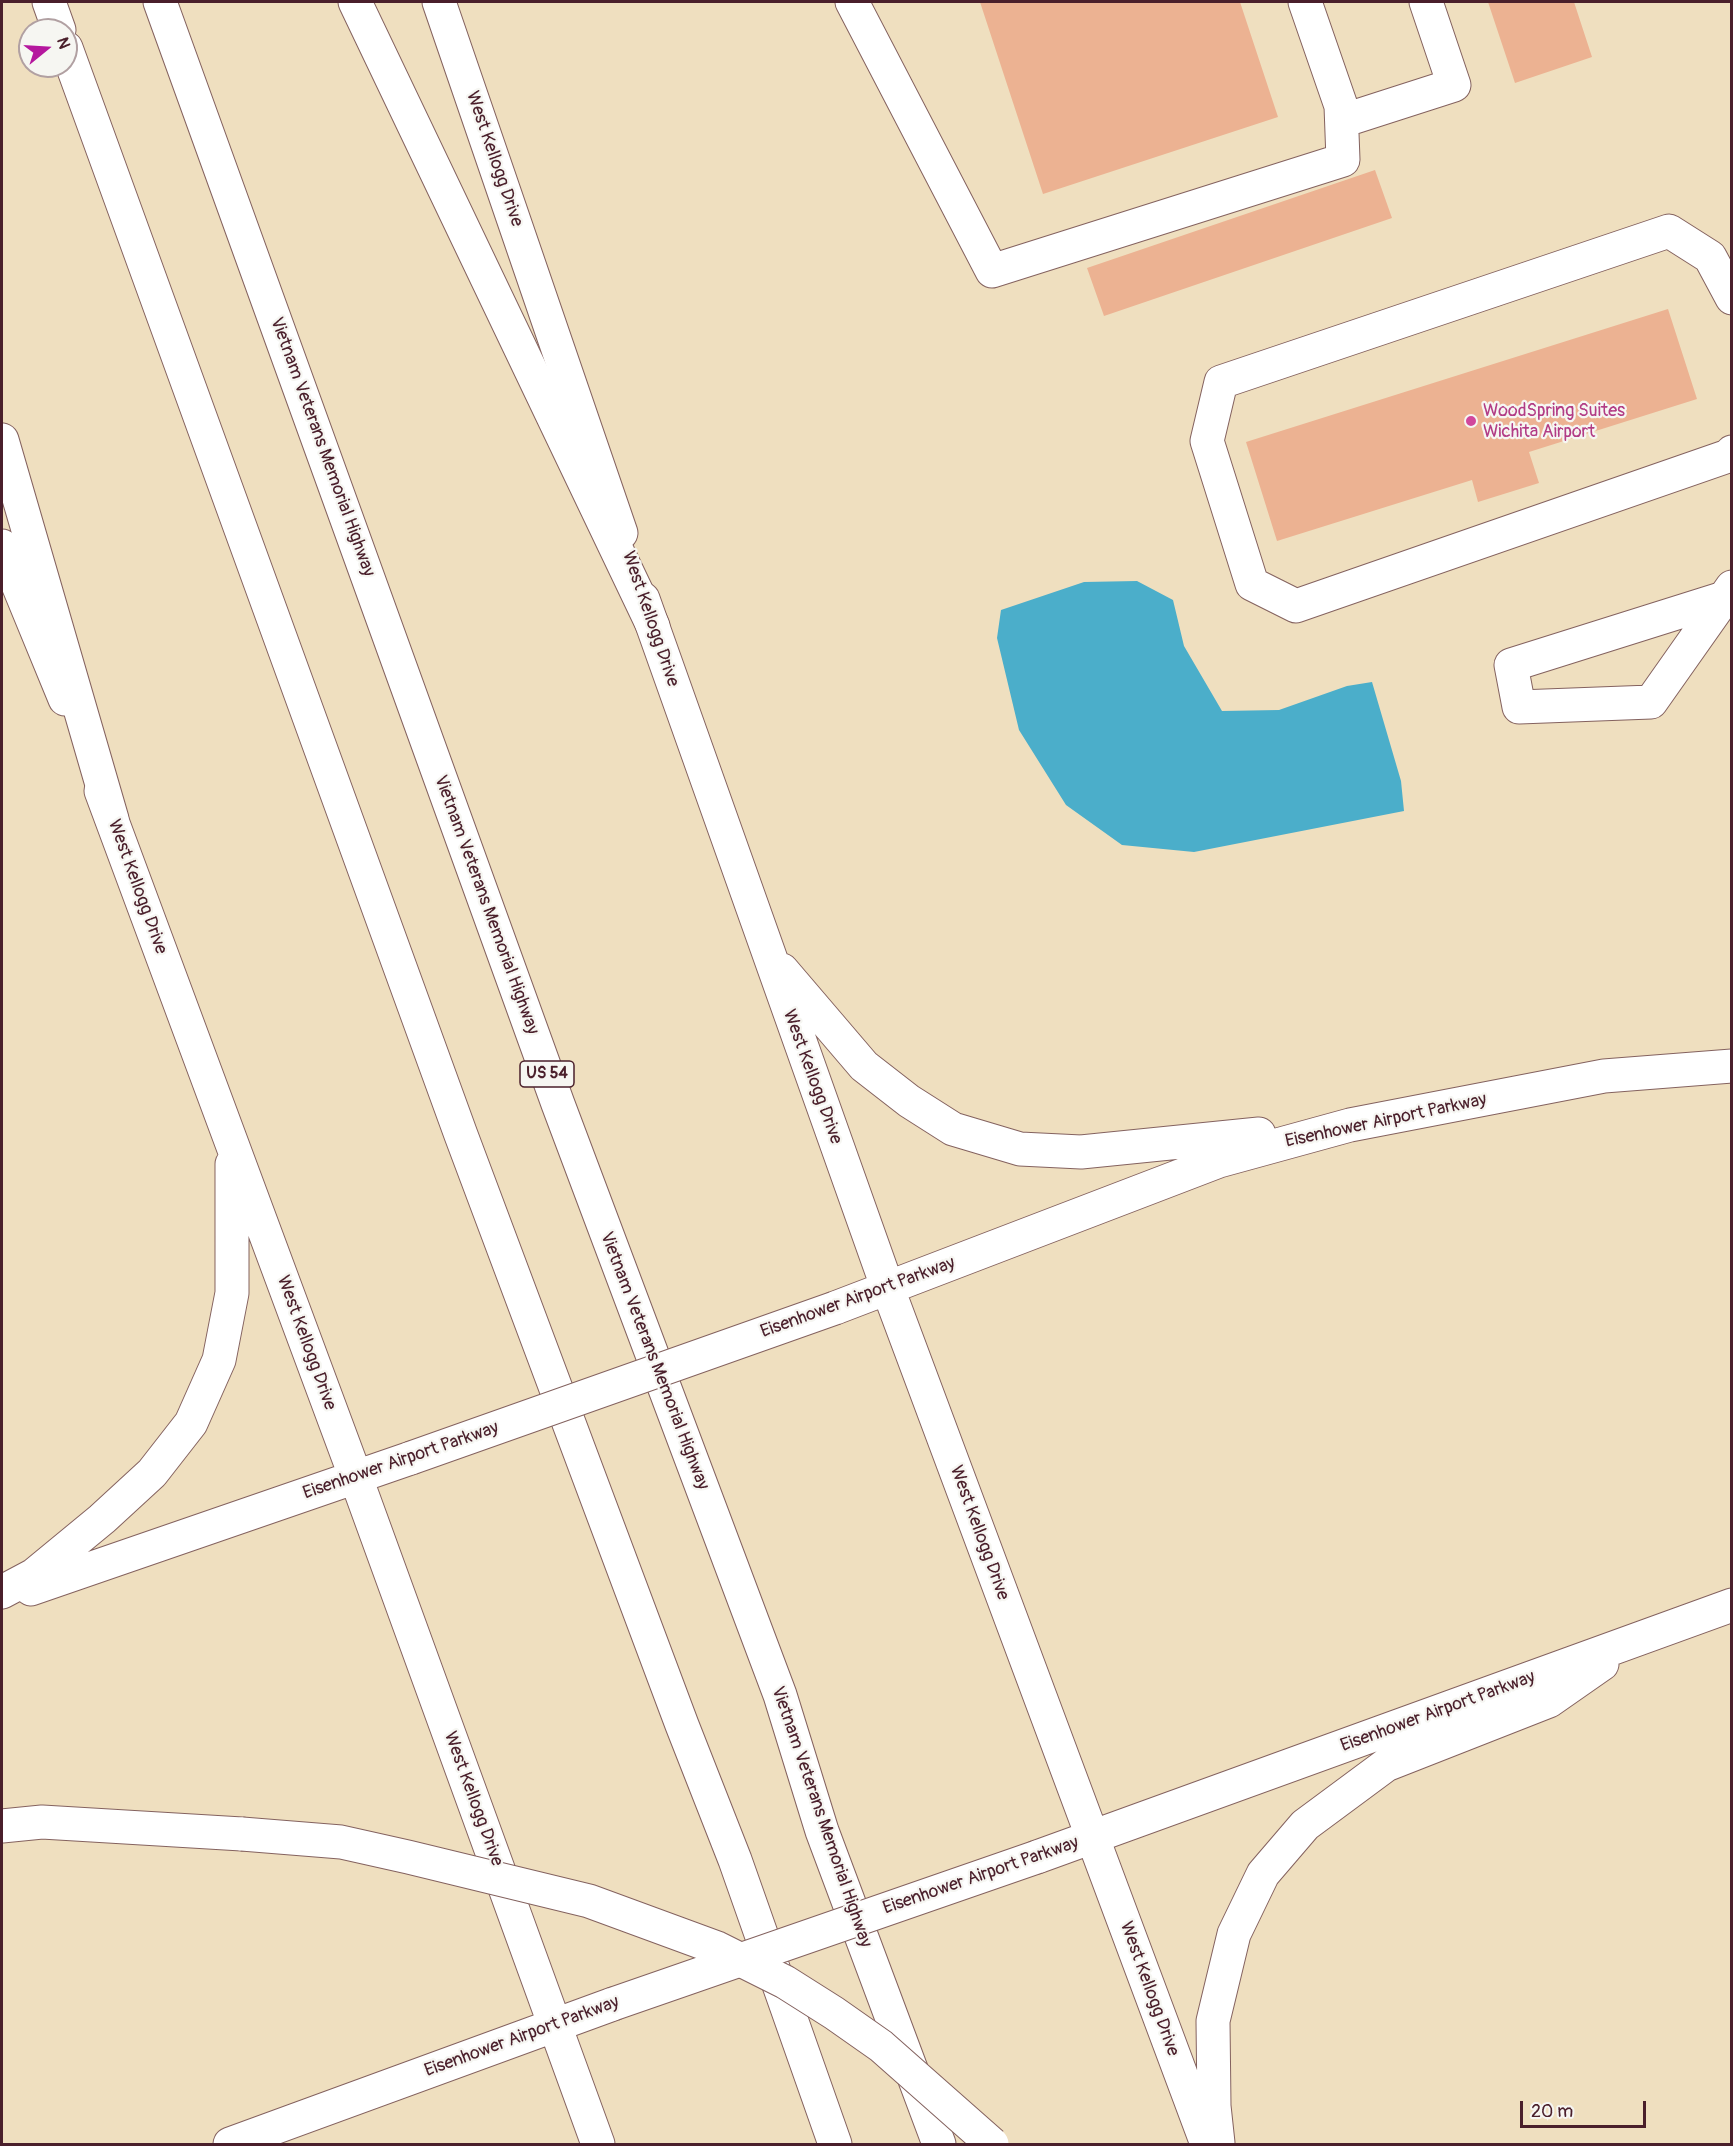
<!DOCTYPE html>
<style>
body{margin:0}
#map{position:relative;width:1733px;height:2146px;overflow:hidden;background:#efdfbf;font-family:Pangolin,sans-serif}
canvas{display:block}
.frame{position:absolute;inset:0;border:3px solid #4a1f2b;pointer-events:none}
.north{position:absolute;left:18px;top:18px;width:60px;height:60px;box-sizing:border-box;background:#f6f6f2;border:2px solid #b1a0a2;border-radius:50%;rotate:72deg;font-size:16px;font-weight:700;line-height:24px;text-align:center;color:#4a1f2b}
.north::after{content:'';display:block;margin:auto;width:21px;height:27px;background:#b5179e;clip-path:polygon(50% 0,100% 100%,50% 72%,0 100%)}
.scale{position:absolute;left:1520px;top:2101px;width:126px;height:27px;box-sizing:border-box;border:3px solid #4a1f2b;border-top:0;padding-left:8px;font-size:18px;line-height:21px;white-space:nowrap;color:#4a1f2b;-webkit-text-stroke:4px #f6f6f2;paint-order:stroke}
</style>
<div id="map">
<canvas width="1733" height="2146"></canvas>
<div class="frame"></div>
<div class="north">N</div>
<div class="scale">20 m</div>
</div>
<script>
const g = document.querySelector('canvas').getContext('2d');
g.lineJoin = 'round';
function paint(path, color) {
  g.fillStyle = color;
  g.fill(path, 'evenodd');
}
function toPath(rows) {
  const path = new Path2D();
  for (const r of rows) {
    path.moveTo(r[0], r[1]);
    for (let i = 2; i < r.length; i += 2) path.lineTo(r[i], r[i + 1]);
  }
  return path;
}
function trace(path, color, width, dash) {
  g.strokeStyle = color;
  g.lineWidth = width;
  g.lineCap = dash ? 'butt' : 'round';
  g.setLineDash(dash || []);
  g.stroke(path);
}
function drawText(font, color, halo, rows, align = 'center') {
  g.font = font + ' Pangolin,sans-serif';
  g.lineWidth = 4.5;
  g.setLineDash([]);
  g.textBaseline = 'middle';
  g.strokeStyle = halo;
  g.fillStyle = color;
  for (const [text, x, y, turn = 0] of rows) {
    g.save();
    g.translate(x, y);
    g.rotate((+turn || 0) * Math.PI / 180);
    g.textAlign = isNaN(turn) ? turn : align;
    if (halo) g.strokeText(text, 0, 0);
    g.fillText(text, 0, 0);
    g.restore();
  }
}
paint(toPath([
 [1137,581,1173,600,1184,646,1222,711,1279,710,1347,686,1372,682,1401,781,1404,811,1194,852,1122,845,1066,805,1019,730,997,638,1001,610,1084,582]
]), '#4baeca');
paint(toPath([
 [980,2,1240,2,1278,117,1043,194],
 [1488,2,1574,2,1592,57,1515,83],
 [1375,170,1392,218,1104,316,1087,268],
 [1668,309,1697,399,1529,452,1539,483,1478,502,1472,480,1277,541,1246,442]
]), '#ecb292');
const minor = toPath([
 [852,2,992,271,1343,160,1341,106,1305,2],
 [1342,121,1454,85,1426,2],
 [1732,298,1710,257,1669,231,1221,382,1207,441,1252,584,1296,606,1728,456,1732,452],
 [1724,598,1511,665,1519,707,1651,702,1732,587]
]);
const major = toPath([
 [439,2,621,533],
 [2,546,65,699],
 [643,599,888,1289,1207,2144],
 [101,791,356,1478,598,2144],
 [782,970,864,1066,909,1101,953,1129,1020,1149,1081,1152,1259,1134],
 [835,1308,1219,1161,1350,1125,1604,1076,1732,1066],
 [31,1589,411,1458],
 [2,1592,34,1575,102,1519,152,1473,191,1423,219,1360,232,1293,232,1164],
 [1037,1857,1732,1605],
 [1218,2143,1214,2106,1213,2021,1234,1934,1263,1874,1305,1825,1386,1765,1549,1701,1602,1664],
 [230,2144,613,2004]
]);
const highway = toPath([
 [49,2,59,30],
 [160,2,558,1104,780,1695,822,1831,939,2144],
 [355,2,653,626],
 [66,48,461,1135,682,1725,735,1860,835,2144],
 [2,440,112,819],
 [2,1826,42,1822,242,1834]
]);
trace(minor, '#84625f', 35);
trace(major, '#84625f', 35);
trace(highway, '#84625f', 35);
trace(minor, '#fff', 33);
trace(major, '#fff', 33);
trace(highway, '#fff', 33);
const majorBridge = toPath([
 [411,1458,835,1308],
 [613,2004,1037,1857]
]);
const highwayBridge = toPath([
 [242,1834,341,1842,408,1857,589,1901,717,1948,785,1982,834,2013,881,2046,992,2144]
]);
trace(majorBridge, '#84625f', 35, []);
trace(highwayBridge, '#84625f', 35, []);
trace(majorBridge, '#fff', 33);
trace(highwayBridge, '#fff', 33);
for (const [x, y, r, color] of [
 [1471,421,6,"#d1479c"]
]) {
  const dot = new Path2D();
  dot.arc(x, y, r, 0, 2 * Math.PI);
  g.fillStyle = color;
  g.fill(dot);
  trace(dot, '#f6f6f2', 2);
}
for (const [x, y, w] of [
 [547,1074,54]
]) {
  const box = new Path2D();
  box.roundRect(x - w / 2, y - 13, w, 26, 4.5);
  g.fillStyle = '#f6f6f2';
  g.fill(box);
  trace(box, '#4a1f2b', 1.5);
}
drawText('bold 16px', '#4a1f2b', null, [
 ["US 54",547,1074]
]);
drawText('18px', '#4a1f2b', '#f6f6f2', [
 ["West Kellogg Drive",494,159,71],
 ["Vietnam Veterans Memorial Highway",322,447,70],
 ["West Kellogg Drive",650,619,71],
 ["West Kellogg Drive",137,887,70],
 ["Vietnam Veterans Memorial Highway",486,905,70],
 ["West Kellogg Drive",812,1077,70],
 ["Eisenhower Airport Parkway",1386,1121,-12],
 ["Eisenhower Airport Parkway",858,1298,-20],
 ["West Kellogg Drive",306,1343,70],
 ["Vietnam Veterans Memorial Highway",654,1361,69],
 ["Eisenhower Airport Parkway",401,1461,-19],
 ["West Kellogg Drive",979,1533,70],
 ["Eisenhower Airport Parkway",1438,1712,-20],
 ["West Kellogg Drive",473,1799,70],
 ["Vietnam Veterans Memorial Highway",821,1817,71],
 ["Eisenhower Airport Parkway",981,1876,-19],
 ["West Kellogg Drive",1149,1989,70],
 ["Eisenhower Airport Parkway",522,2037,-20]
]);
drawText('18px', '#b23c85', '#f6f6f2', [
 ["WoodSpring Suites",1483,411],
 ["Wichita Airport",1483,432]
], 'left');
</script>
